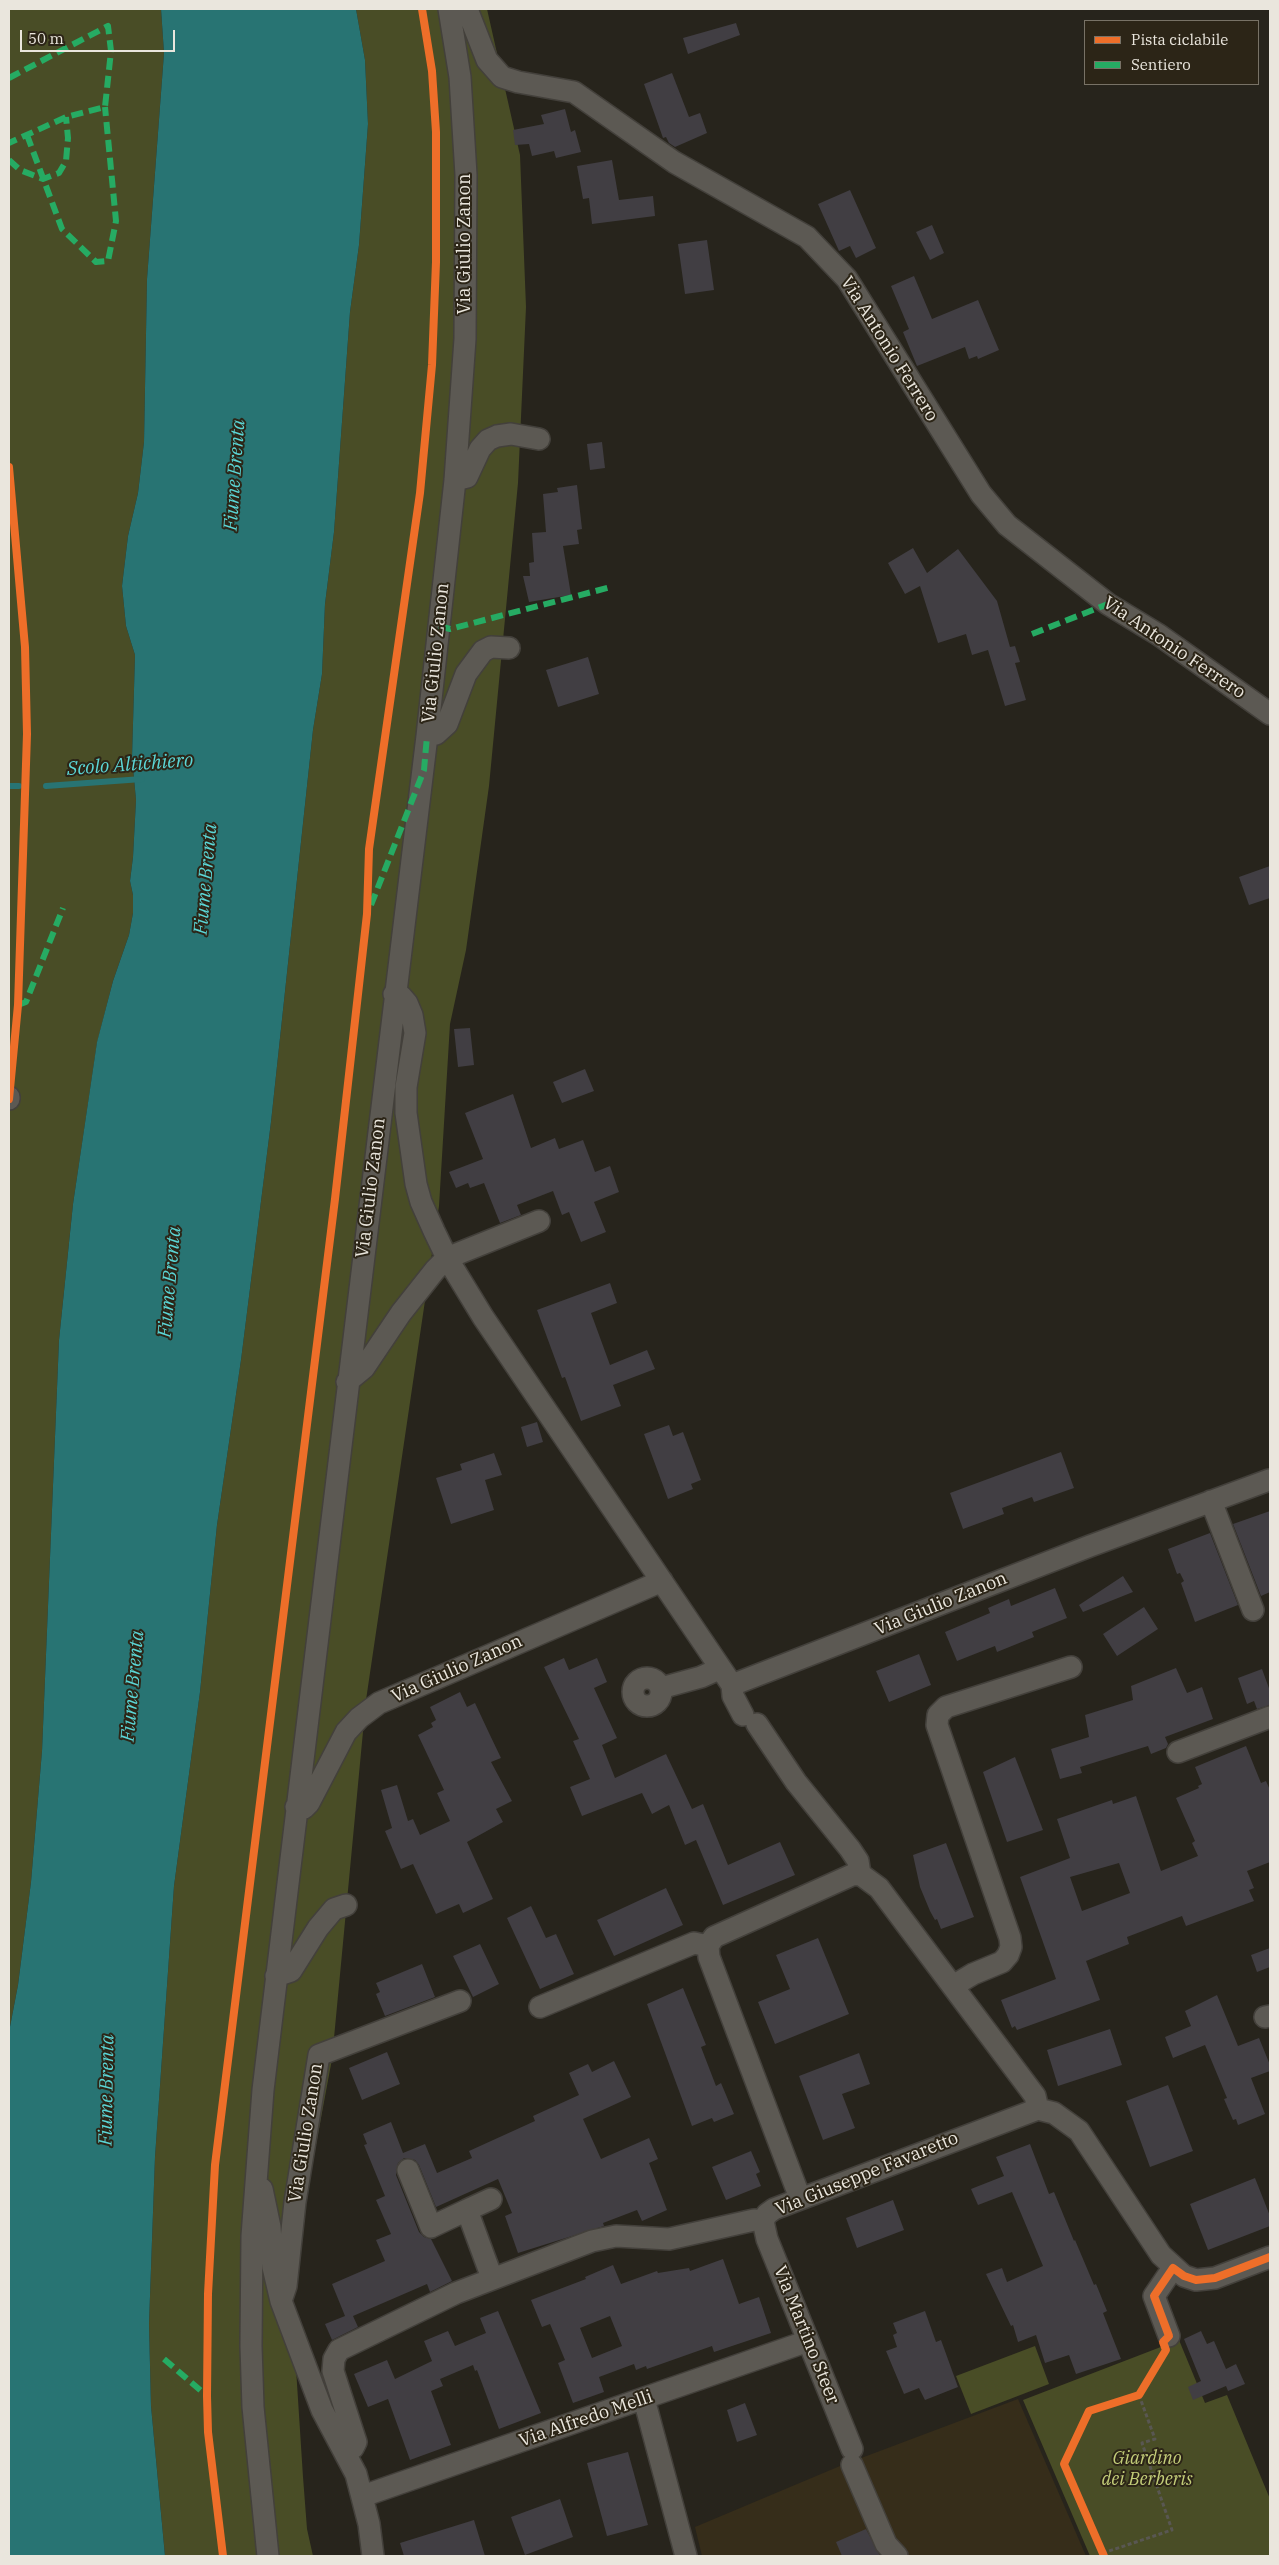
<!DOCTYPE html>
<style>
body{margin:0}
#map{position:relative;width:1279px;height:2565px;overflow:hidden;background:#27241c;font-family:"IBM Plex Serif",serif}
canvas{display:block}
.frame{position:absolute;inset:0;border:10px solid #eae6dd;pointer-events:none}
.legend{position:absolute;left:1084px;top:20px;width:175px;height:65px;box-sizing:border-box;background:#2c2517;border:1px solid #787266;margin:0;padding:6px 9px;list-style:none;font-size:15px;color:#eae6dd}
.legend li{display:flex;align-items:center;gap:10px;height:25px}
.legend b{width:25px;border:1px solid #787266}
.scale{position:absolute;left:20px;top:30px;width:155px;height:22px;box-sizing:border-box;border:2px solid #eae6dd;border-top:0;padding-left:6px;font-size:15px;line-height:18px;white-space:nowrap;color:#eae6dd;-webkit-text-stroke:4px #2c2517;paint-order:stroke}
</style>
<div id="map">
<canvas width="1279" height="2565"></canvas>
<div class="frame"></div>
<ul class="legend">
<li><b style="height:6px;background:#ee6e29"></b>Pista ciclabile</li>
<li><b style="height:6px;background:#26ab63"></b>Sentiero</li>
</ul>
<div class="scale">50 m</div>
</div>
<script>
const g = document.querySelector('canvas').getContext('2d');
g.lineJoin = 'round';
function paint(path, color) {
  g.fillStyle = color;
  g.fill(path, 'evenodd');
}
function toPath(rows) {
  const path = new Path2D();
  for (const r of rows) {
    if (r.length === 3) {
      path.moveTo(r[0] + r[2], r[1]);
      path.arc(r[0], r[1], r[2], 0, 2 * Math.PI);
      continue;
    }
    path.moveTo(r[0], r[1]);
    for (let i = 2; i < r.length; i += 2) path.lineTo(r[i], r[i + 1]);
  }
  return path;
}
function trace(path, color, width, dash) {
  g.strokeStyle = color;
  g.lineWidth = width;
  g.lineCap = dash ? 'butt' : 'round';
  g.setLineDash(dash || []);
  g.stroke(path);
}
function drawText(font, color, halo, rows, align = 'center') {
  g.font = font + ' "IBM Plex Serif",serif';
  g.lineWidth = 4;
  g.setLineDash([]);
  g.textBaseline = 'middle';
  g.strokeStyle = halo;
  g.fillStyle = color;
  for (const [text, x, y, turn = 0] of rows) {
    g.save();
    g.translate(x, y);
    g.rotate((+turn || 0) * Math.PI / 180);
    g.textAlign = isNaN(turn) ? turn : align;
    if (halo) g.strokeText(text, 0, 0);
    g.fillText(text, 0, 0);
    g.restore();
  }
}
paint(toPath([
 [1018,2399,1086,2556,702,2556,695,2527,840,2466]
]), '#362d1a');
paint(toPath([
 [9,9,161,9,164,53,147,279,144,442,138,493,128,536,122,586,126,626,135,655,132,757,136,800,133,857,130,881,133,895,133,913,129,935,113,981,97,1043,73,1204,59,1340,42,1751,31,1882,18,1985,9,2032],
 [356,9,487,9,520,155,526,307,518,483,489,786,466,950,450,1024,439,1206,366,1700,332,2059,302,2220,292,2306,303,2477,307,2529,313,2556,165,2556,151,2406,149,2324,155,2157,174,1886,200,1692,217,1525,241,1360,271,1122,313,730,322,674,325,604,334,532,350,312,359,245,368,124,365,60],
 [1179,2340,1205,2403,1227,2395,1270,2499,1270,2556,1090,2556,1023,2400],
 [1035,2346,1049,2384,971,2414,956,2376]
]), '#494d26');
paint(toPath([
 [161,9,356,9,365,60,368,124,359,245,350,312,334,532,325,604,322,674,313,730,271,1122,241,1360,217,1525,200,1692,174,1886,155,2157,149,2324,151,2406,165,2556,9,2556,9,2032,18,1985,31,1882,42,1751,59,1340,73,1204,97,1042,113,981,129,935,133,913,133,895,130,881,133,857,136,800,132,757,135,655,126,626,122,586,128,536,138,493,144,442,147,279,164,53]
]), '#287473');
trace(toPath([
 [9,786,19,786],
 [46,786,142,779]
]), '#287473', 6);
paint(toPath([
 [736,23,740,35,688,54,683,38],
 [672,73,689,117,700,113,707,133,675,147,669,143,666,137,663,138,644,84],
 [565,109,571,132,575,130,581,152,556,158,554,151,532,156,529,144,515,145,513,130,544,124,541,115],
 [612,160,619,200,653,196,655,216,592,224,589,198,583,199,577,166],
 [850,190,876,248,856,258,850,246,839,251,818,204],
 [932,225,944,253,930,260,916,232],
 [707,240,714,290,685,294,678,244],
 [914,276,932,319,978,300,999,350,978,359,977,356,969,359,965,347,917,366,903,332,909,329,891,286],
 [602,442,605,468,590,470,587,444],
 [577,485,582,529,577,530,579,544,563,546,571,595,529,602,523,576,530,576,529,563,534,562,532,533,546,532,543,494,558,492,557,488],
 [913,548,927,573,958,549,997,601,1010,647,1015,646,1020,662,1015,663,1026,700,1005,706,988,650,972,655,966,634,938,643,920,586,905,594,888,563],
 [588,657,599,694,558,707,546,670],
 [1270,866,1270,898,1249,905,1239,877],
 [470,1028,474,1065,458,1067,454,1029],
 [585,1069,594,1091,562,1103,553,1082],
 [513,1094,531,1148,555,1138,559,1149,583,1140,595,1172,610,1166,619,1192,594,1202,606,1232,581,1242,569,1212,562,1215,553,1191,517,1205,521,1215,500,1223,484,1183,470,1188,468,1183,456,1188,449,1172,483,1159,465,1113],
 [610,1283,617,1303,591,1313,610,1365,647,1350,655,1369,613,1385,621,1406,581,1421,565,1377,562,1378,537,1310],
 [537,1422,543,1442,527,1447,521,1427],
 [669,1425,673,1436,683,1432,701,1480,691,1484,693,1489,668,1499,644,1434],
 [1061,1452,1074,1488,1034,1502,1032,1497,1002,1508,1004,1514,963,1529,950,1493],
 [494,1453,502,1475,485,1480,494,1510,451,1524,436,1478,462,1470,460,1464],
 [1270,1511,1270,1592,1261,1596,1233,1524],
 [1210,1533,1238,1605,1195,1622,1181,1583,1184,1581,1180,1573,1177,1574,1168,1549],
 [1123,1576,1133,1592,1083,1612,1079,1605],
 [1055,1588,1067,1618,1032,1632,1034,1637,997,1652,995,1646,957,1661,945,1632,990,1613,988,1608,1009,1599,1011,1606],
 [1144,1607,1158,1629,1117,1656,1103,1634],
 [919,1654,931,1685,889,1702,876,1671],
 [564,1658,569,1670,597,1658,607,1682,594,1688,617,1738,602,1745,615,1778,666,1754,692,1809,703,1804,728,1865,780,1842,795,1875,723,1905,696,1840,685,1845,669,1805,652,1814,642,1793,582,1816,570,1787,590,1779,573,1741,579,1739,544,1667],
 [1176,1668,1187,1693,1202,1687,1213,1719,1165,1737,1168,1744,1166,1748,1151,1754,1148,1746,1080,1767,1082,1773,1060,1779,1051,1749,1089,1737,1085,1715,1133,1700,1131,1686],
 [1262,1669,1270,1691,1270,1705,1257,1709,1254,1701,1247,1704,1238,1678],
 [460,1692,467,1707,475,1703,489,1733,501,1758,491,1762,512,1801,496,1809,503,1822,467,1842,493,1899,463,1913,459,1904,436,1914,413,1864,401,1869,385,1831,392,1828,381,1790,397,1785,408,1821,413,1819,420,1835,450,1821,437,1793,444,1790,418,1735,433,1727,431,1723,436,1720,430,1707],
 [1246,1746,1261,1783,1266,1781,1270,1790,1270,1862,1247,1871,1254,1888,1249,1890,1254,1901,1186,1926,1182,1916,1127,1937,1129,1944,1086,1961,1100,2000,1017,2030,1015,2026,1012,2028,1001,2000,1056,1979,1020,1877,1070,1858,1057,1819,1112,1800,1113,1804,1136,1796,1161,1871,1198,1856,1192,1843,1195,1841,1176,1798,1199,1788,1198,1786,1202,1784,1195,1767],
 [1119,1863,1130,1893,1082,1911,1070,1877],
 [1015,1757,1043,1830,1007,1842,983,1772],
 [946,1843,974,1917,941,1929,937,1919,935,1920,930,1911,920,1887,913,1855],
 [666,1888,683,1925,614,1956,597,1920],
 [531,1906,546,1938,556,1934,574,1974,540,1989,507,1918],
 [818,1938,849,2014,775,2044,758,2002,790,1989,776,1955],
 [480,1944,499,1984,473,1997,453,1956],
 [1270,1948,1270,1967,1257,1972,1251,1955],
 [422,1964,435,1997,385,2016,376,1994,380,1992,376,1983],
 [683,1988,706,2045,701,2047,716,2086,721,2083,734,2114,714,2122,712,2118,692,2126,647,2004],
 [1217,1995,1238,2046,1259,2038,1270,2065,1270,2071,1251,2078,1265,2114,1238,2125,1236,2119,1233,2120,1224,2099,1227,2098,1205,2045,1173,2058,1165,2037,1191,2026,1185,2011],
 [1110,2029,1122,2065,1058,2086,1047,2050],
 [387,2052,400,2084,362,2100,349,2068],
 [859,2053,870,2084,842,2094,855,2128,823,2140,799,2076],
 [614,2061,631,2097,583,2119,601,2159,649,2138,658,2159,649,2163,667,2210,642,2221,637,2210,603,2223,604,2226,518,2253,505,2216,512,2213,498,2179,436,2207,419,2165,415,2160,404,2158,398,2163,396,2175,419,2232,424,2237,431,2239,452,2281,430,2292,427,2284,353,2316,358,2327,332,2340,325,2324,345,2316,332,2284,385,2261,376,2240,391,2234,376,2200,385,2196,364,2145,367,2144,363,2134,391,2122,403,2153,425,2144,437,2173,472,2158,469,2151,535,2121,533,2116,579,2095,569,2073,588,2064,592,2072],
 [1168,2085,1193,2151,1150,2167,1126,2101],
 [1030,2144,1049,2194,1054,2192,1074,2241,1075,2240,1094,2285,1096,2284,1107,2311,1103,2313,1121,2359,1076,2374,1069,2355,1045,2363,1036,2335,1018,2342,1013,2325,1011,2326,986,2274,1002,2268,1007,2282,1043,2266,1012,2192,978,2205,971,2189,1004,2176,996,2157],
 [751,2151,760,2172,756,2174,761,2186,726,2200,712,2167],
 [1255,2178,1270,2216,1270,2226,1208,2250,1190,2204],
 [893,2200,904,2230,857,2248,846,2218],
 [723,2259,739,2304,759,2297,771,2333,714,2352,712,2346,647,2369,646,2366,636,2370,634,2364,599,2377,604,2392,573,2403,558,2363,565,2360,550,2324,542,2327,531,2300,586,2279,585,2277,613,2265,621,2284,657,2271,658,2273,689,2268,690,2271],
 [610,2316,622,2346,592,2358,580,2328],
 [498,2311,541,2413,499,2429,477,2370,475,2371,473,2365,440,2379,443,2386,431,2391,451,2445,410,2460,388,2399,368,2407,354,2374,387,2360,395,2379,432,2361,424,2341,448,2331,455,2346,486,2333,480,2318],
 [925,2311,936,2342,941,2340,958,2387,925,2400,919,2388,904,2394,886,2351,897,2347,893,2335,897,2333,893,2323],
 [1201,2331,1207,2344,1214,2341,1226,2369,1236,2364,1245,2384,1228,2391,1226,2386,1193,2400,1188,2387,1201,2381,1184,2339],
 [745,2403,757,2435,737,2442,727,2410],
 [628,2452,648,2525,607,2536,587,2463],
 [560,2499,573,2537,525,2555,511,2517],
 [474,2520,485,2556,404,2556,400,2543],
 [866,2529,880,2556,842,2556,836,2542]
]), '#413e43');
const minor = toPath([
 [467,9,487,60,502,77,518,82,574,92,674,162,807,237,847,279,981,494,1007,525,1108,604,1159,635,1270,714],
 [455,480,467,477,480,449,488,440,497,436,511,434,539,439],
 [427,736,436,734,447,724,466,674,483,651,491,647,509,648],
 [394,994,401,996,407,1003,412,1015,415,1033,406,1087,406,1113,416,1184,421,1202,434,1231,447,1258,483,1317,732,1685,1090,1546,1269,1480],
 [9,1099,9,1097],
 [347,1382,364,1368,401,1313,435,1270,447,1258,539,1221],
 [1211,1501,1253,1610],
 [647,1692,14],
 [732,1685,733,1696,743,1715],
 [661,1688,701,1677,719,1669],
 [757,1724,796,1782,850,1849,858,1861,860,1874],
 [1178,1752,1270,1717],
 [296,1807,304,1808,309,1803,346,1732,359,1718,379,1703,662,1581],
 [860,1874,879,1888,1035,2096,1038,2109],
 [276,1976,291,1971,318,1928,334,1909,346,1905],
 [953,1986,973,1974,1002,1962,1008,1955,1011,1947,1010,1938,937,1725,938,1715,946,1707,1071,1667],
 [540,2007,694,1943,708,1946],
 [1265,2017,1270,2016],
 [408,2170,431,2227,467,2210],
 [262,2189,270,2227,273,2267,281,2301,322,2410,356,2474,369,2524,373,2556],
 [800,2198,709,1957,708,1946,714,1937,852,1875,860,1874],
 [491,2199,467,2210,492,2278],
 [281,2301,286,2286,295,2202,319,2055,460,2001],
 [1169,2336,1154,2296,1173,2268],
 [644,2399,686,2556],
 [852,2449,767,2239,763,2221,767,2214,774,2209,1038,2109,1054,2113,1079,2131,1161,2255,1184,2276,1196,2280,1215,2278,1270,2257],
 [346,2452,353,2448,356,2442,333,2371,334,2359,339,2350,456,2293,592,2241,616,2236,669,2239,754,2220,763,2221],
 [852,2465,886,2544,897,2556],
 [363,2496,808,2341],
 [268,2556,253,2407,251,2346,252,2236,263,2090,427,736,455,480,465,339,466,175,460,77,449,9]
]);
trace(minor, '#43403b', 24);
trace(toPath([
 [1103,2553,1172,2530,1142,2443,1155,2439,1139,2395],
 [1104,2556,1064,2464,1089,2411,1139,2395,1163,2355]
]), '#595752', 3, [4, 2.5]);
trace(minor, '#5c5953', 21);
trace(toPath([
 [9,78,108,26,111,51,105,107,66,117,9,143],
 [27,135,62,229,96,262,108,261,116,221,105,107],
 [9,160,20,170,43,179,59,173,66,161,68,138,66,117],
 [439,626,450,629,611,587],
 [1032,634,1108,604],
 [371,905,424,770,427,736],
 [18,1005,26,1002,63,908],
 [164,2359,207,2396]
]), '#26ab63', 6, [12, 6]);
trace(toPath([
 [9,467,25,647,27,734,18,1005,9,1099],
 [223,2556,208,2432,207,2396,208,2294,215,2165,335,1199,367,914,369,849,420,493,432,365,436,262,436,132,432,71,422,9],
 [1104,2556,1064,2464,1089,2411,1139,2395,1166,2350,1163,2342,1169,2336,1154,2296,1173,2268,1184,2276,1196,2280,1215,2278,1270,2257]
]), '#ee6e29', 8);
drawText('18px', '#eae6dd', '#2c2517', [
 ["Via Giulio Zanon",465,244,-90],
 ["Via Antonio Ferrero",889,349,58],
 ["Via Antonio Ferrero",1174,648,34],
 ["Via Giulio Zanon",436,653,-84],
 ["Via Giulio Zanon",371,1188,-83],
 ["Via Giulio Zanon",941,1604,-22],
 ["Via Giulio Zanon",457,1669,-24],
 ["Via Giulio Zanon",306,2133,-81],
 ["Via Giuseppe Favaretto",867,2174,-22],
 ["Via Martino Steer",806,2335,68],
 ["Via Alfredo Melli",586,2419,-19]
]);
drawText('italic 18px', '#c3cd79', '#2c2517', [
 ["Giardino",1147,2459],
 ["dei Berberis",1147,2480]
]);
drawText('italic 19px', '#5bd6d6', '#2c2517', [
 ["Fiume Brenta",235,475,-86],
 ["Scolo Altichiero",130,765,-4],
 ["Fiume Brenta",206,879,-85],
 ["Fiume Brenta",170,1282,-85],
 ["Fiume Brenta",133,1686,-85],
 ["Fiume Brenta",107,2090,-89]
]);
</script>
